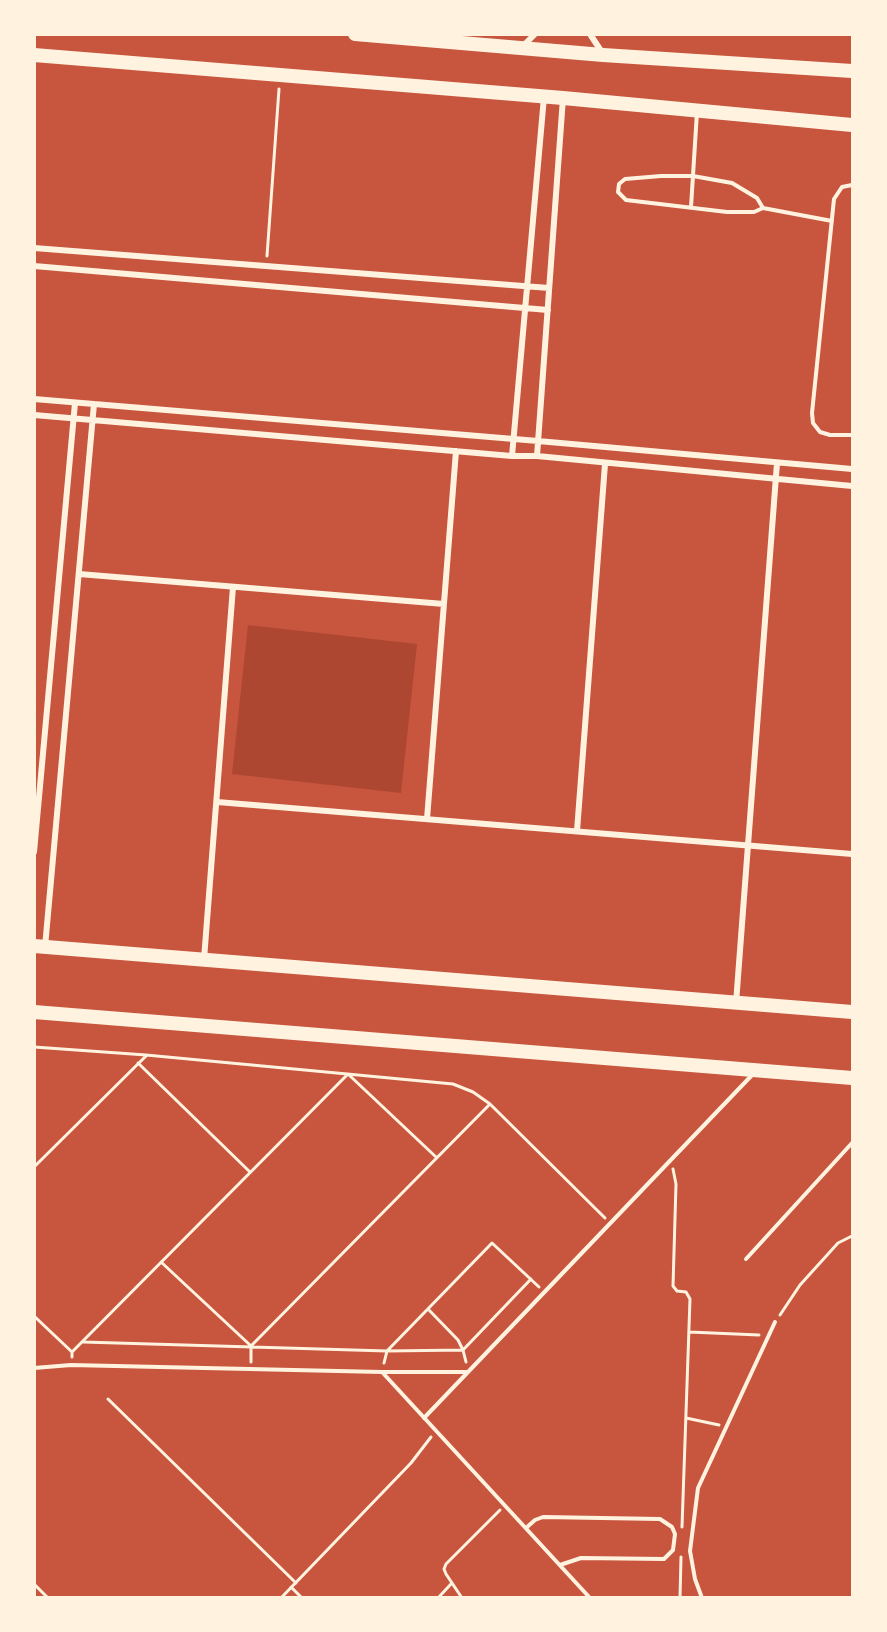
<!DOCTYPE html>
<style>
body{margin:0}
#map{position:relative;width:887px;height:1632px;overflow:hidden;background:#c8553d;font-family:Overpass,sans-serif}
canvas{display:block}
.frame{position:absolute;inset:0;border:36px solid #fff3e0;pointer-events:none}
</style>
<div id="map">
<canvas width="887" height="1632"></canvas>
<div class="frame"></div>
</div>
<script>
const g = document.querySelector('canvas').getContext('2d');
g.lineJoin = 'round';
function paint(path, color) {
  g.fillStyle = color;
  g.fill(path, 'evenodd');
}
function toPath(rows) {
  const path = new Path2D();
  for (const r of rows) {
    path.moveTo(r[0], r[1]);
    for (let i = 2; i < r.length; i += 2) path.lineTo(r[i], r[i + 1]);
  }
  return path;
}
function trace(path, color, width, dash) {
  g.strokeStyle = color;
  g.lineWidth = width;
  g.lineCap = dash ? 'butt' : 'round';
  g.setLineDash(dash || []);
  g.stroke(path);
}
paint(toPath([
 [248,625,417,644,401,793,232,774]
]), '#ae4732');
trace(toPath([
 [267,256,279,89],
 [34,1047,146,1055,453,1084,473,1092,490,1104,605,1218],
 [138,1063,250,1172],
 [34,1167,146,1056],
 [673,1169,676,1184,673,1286,677,1291,686,1292,690,1299,682,1527],
 [161,1262,250,1345],
 [428,1309,458,1340,463,1350,466,1362],
 [780,1315,800,1285,838,1243,852,1236],
 [34,1316,72,1352],
 [689,1332,759,1335],
 [83,1342,387,1351,463,1350,531,1279],
 [72,1357,72,1352,348,1074,436,1157],
 [251,1362,251,1346,490,1104],
 [384,1363,387,1351,492,1243,539,1287],
 [108,1399,296,1583],
 [686,1418,719,1425],
 [34,1584,48,1598],
 [291,1587,302,1598],
 [281,1598,411,1463,431,1437],
 [438,1598,451,1584],
 [462,1598,446,1574,444,1569,446,1564,500,1510],
 [680,1598,681,1557]
]), '#fff3e0', 3);
trace(toPath([
 [661,176,693,176,732,183,757,198,763,208,754,212,727,212,626,200,618,192,619,184,625,179,661,176],
 [852,185,842,187,834,199,812,413,813,423,820,432,830,435,852,435],
 [691,207,697,112],
 [763,208,832,221],
 [746,1259,852,1143],
 [34,1368,71,1365,382,1372,467,1372],
 [382,1372,590,1598],
 [424,1418,753,1074],
 [526,1528,535,1520,543,1517,660,1519,672,1527,675,1534,673,1550,664,1559,581,1558,560,1565],
 [702,1598,695,1579,690,1551,698,1488,775,1322]
]), '#fff3e0', 4);
trace(toPath([
 [590,34,603,54],
 [522,47,535,34],
 [34,248,549,288],
 [34,266,548,310],
 [34,399,538,441,852,469],
 [34,415,512,456,537,456,852,486],
 [512,456,544,97],
 [537,456,563,98],
 [79,574,444,604],
 [217,802,852,854],
 [427,819,456,451],
 [577,831,605,464],
 [34,852,75,403],
 [45,947,94,404],
 [204,959,233,587],
 [736,1003,777,463]
]), '#fff3e0', 6);
trace(toPath([
 [355,34,603,55,852,71],
 [34,55,563,98,852,125],
 [34,946,852,1012],
 [34,1012,852,1078]
]), '#fff3e0', 14);
</script>
